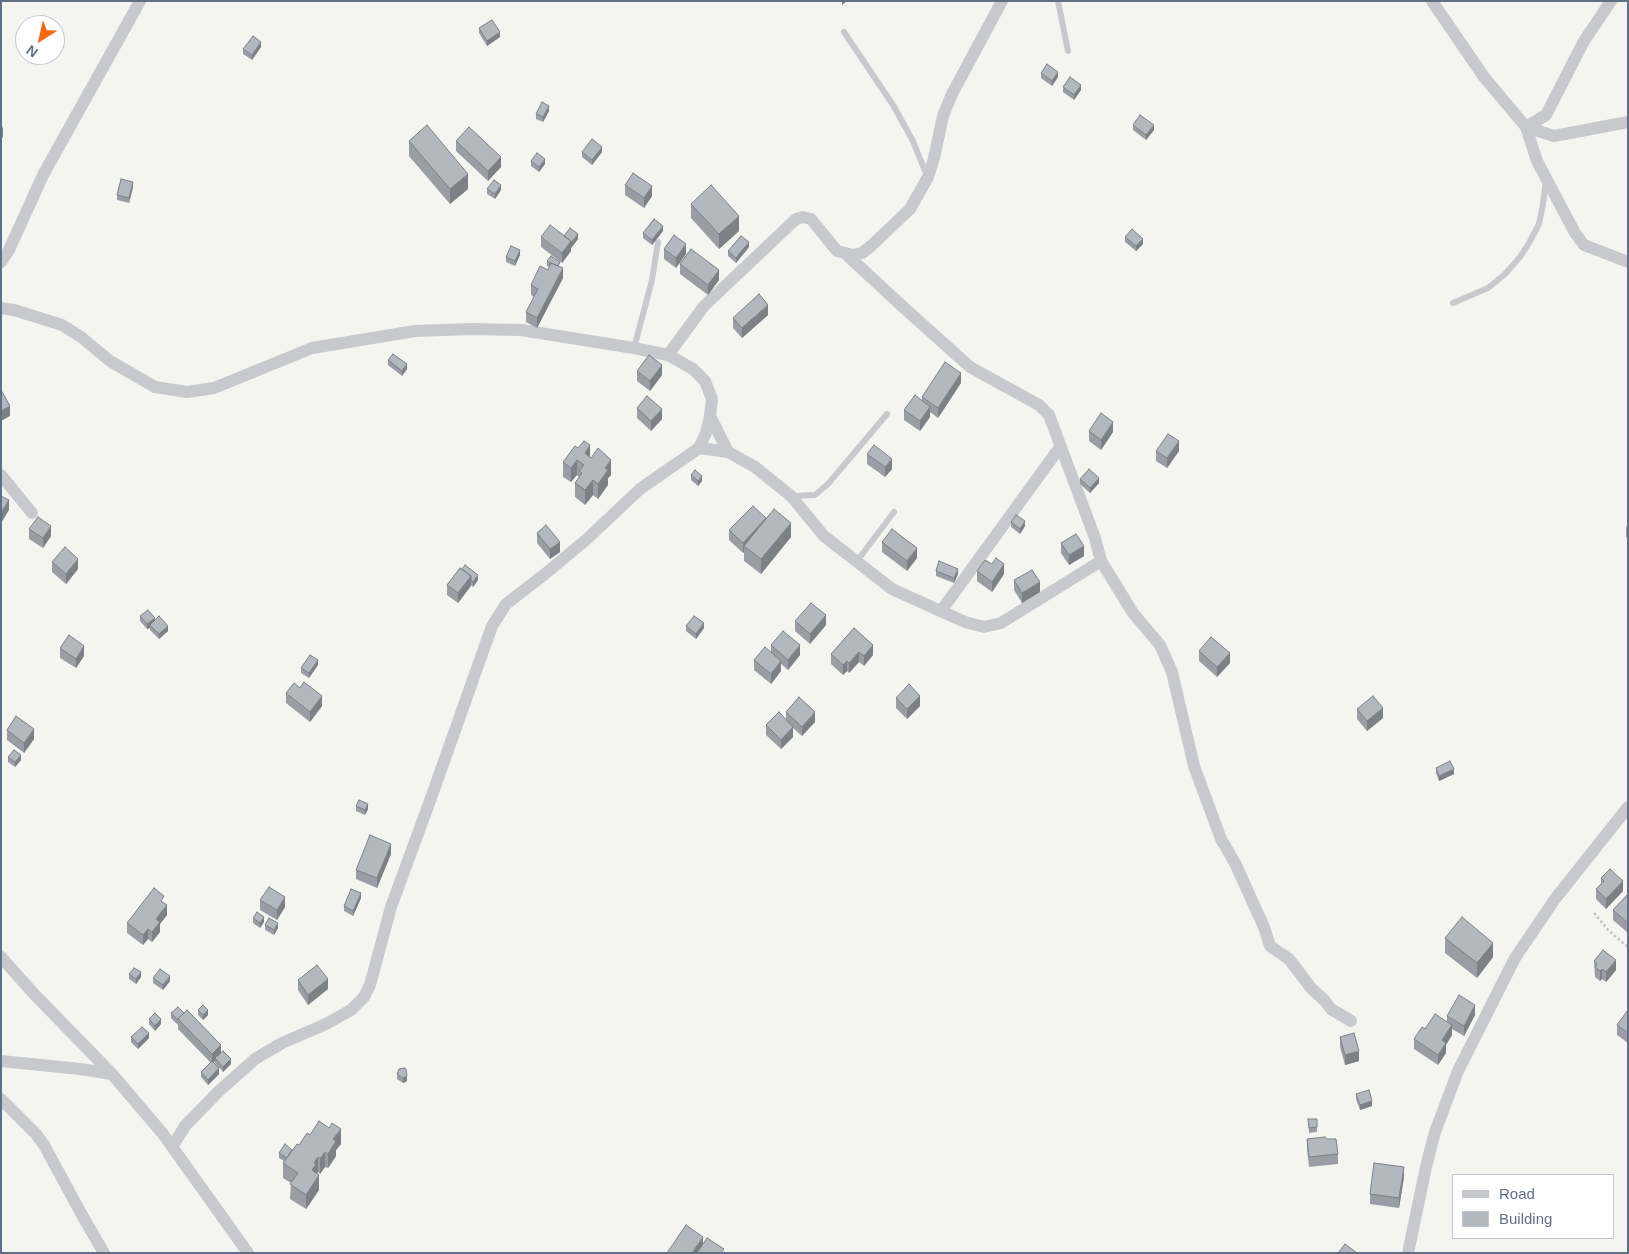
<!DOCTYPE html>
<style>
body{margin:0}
#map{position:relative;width:1629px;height:1254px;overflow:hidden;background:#f4f5f0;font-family:Helvetica,sans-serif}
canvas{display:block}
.frame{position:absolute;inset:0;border:2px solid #616f85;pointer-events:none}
.legend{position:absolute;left:1452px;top:1174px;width:162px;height:65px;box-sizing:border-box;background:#fff;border:1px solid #c0c5ce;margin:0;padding:6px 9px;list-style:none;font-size:15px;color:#616f85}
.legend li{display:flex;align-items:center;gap:10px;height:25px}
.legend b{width:25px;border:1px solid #c0c5ce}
.north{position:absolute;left:15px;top:15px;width:50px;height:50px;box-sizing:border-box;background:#fff;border:1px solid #c0c5ce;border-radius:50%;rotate:215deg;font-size:14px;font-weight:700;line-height:20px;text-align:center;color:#616f85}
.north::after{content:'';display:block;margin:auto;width:18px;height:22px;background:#f56710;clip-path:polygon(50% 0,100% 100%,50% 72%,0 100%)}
</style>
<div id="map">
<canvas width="1629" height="1254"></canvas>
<div class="frame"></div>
<ul class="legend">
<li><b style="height:6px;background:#c7c9cd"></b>Road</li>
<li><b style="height:14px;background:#b3b8bf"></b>Building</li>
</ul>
<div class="north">N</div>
</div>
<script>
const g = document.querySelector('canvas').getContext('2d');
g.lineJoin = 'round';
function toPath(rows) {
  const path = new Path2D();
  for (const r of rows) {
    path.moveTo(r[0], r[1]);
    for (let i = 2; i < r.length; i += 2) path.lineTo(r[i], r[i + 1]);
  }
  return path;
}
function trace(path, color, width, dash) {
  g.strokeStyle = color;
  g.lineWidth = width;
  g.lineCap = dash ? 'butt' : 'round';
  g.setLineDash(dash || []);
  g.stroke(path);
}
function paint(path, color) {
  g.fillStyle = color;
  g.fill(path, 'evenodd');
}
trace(toPath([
 [1594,913,1609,931,1628,947]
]), '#c0c1c3', 2.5, [2.5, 2.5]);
trace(toPath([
 [1058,1,1068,51],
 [844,32,893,105,913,141,927,176],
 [1453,303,1488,288,1505,274,1520,257,1529,243,1539,224,1543,204,1546,180],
 [634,348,652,280,658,242],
 [793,496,815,495,828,484,887,414],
 [857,561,894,512]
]), '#c7c9cd', 6);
trace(toPath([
 [1432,1,1484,77,1526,127,1537,161,1575,233,1584,245,1628,262],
 [1526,127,1546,115,1584,41,1611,1],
 [1526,127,1554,136,1628,122],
 [847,255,902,306,970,367,1039,405,1049,415,1095,538,1101,561,1133,613,1160,645,1172,672,1194,766,1221,839,1235,863,1264,927,1270,946,1289,959,1311,988,1325,1001,1331,1009,1351,1021],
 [1,262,9,250,43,175,140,1],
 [1,308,14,310,62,325,81,337,110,361,155,387,187,392,214,388,312,348,415,331,471,329,521,330,634,348,668,355,693,369,705,381,712,399,710,416,706,433,699,448,640,489,587,539,545,574,506,604,492,626,431,798,391,907,370,985,364,997,351,1010,326,1024,282,1043,255,1059,218,1092,185,1126,172,1147],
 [668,355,704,306,796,219,803,217,811,219,837,251,853,255,862,253,871,246,910,209,928,177,934,158,943,116,952,94,1002,1],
 [710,416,728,452],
 [699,448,728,452,755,467,791,496,824,536,892,589,965,622,984,627,1001,623,1101,561],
 [1,475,32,513],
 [941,611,1060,447],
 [1,957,35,995,112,1074,163,1134,248,1253],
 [1,1061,80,1069,112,1074],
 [1,1099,36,1134,44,1145,82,1215,104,1253],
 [1408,1253,1426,1167,1435,1132,1458,1071,1515,958,1555,899,1628,807]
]), '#c7c9cd', 12);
paint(toPath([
 [479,28,500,37,487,46,479,33],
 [261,47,252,60,243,54,243,49],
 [1041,73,1058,77,1052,86,1041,78],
 [1063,87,1081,90,1074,100,1063,92],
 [549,111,543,122,536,119,536,114],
 [1133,125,1154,130,1146,140,1133,130],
 [409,141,468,189,450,204,409,156],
 [456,141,501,167,488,181,456,151],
 [582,152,602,152,592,165,582,157],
 [531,161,545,164,539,172,531,166],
 [625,185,652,196,644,208,625,195],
 [133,187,129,203,117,200,117,195],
 [487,189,501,190,495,199,487,194],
 [691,204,739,231,719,249,691,218],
 [663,231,652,245,643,238,643,233],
 [564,236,578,239,571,248,571,251,562,263,541,247,541,237],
 [1125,237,1143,244,1136,251,1125,242],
 [749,247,736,263,728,256,728,251],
 [664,249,686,254,676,268,664,259],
 [520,255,515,266,506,262,506,257],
 [547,261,560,267,563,278,537,328,526,322,526,312,534,297,531,295,531,285,548,270,549,267,547,266],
 [680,264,719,280,708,295,680,274],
 [768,315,742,338,733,328,733,318],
 [388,360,407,369,402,376,388,365],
 [637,371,662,375,650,391,637,381],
 [961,383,938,418,930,412,930,417,920,431,904,420,904,410,922,400,922,397],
 [637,408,662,419,651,431,637,418],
 [1089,431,1113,432,1101,450,1089,441],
 [1156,451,1179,451,1167,468,1156,461],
 [867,454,892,469,885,477,867,464],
 [590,457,611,475,608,478,608,485,598,499,593,495,585,505,575,497,575,483,579,477,577,475,571,482,563,477,563,462],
 [691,475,702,481,698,486,691,480],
 [1080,479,1099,483,1090,493,1080,484],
 [766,518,791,537,761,574,744,561,744,552,743,553,729,540,729,530],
 [1011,522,1025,526,1020,534,1011,527],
 [1628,525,1628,538,1626,537,1626,527],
 [29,529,51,536,43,548,29,539],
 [537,533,560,552,550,559,537,543],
 [882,542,917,558,907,571,882,552],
 [1061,543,1084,556,1069,565,1061,553],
 [52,562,78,569,66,584,52,572],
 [460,568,478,580,473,587,471,585,458,603,447,595,447,585],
 [936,571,958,574,954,583,936,576],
 [977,571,1004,574,992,592,977,581],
 [1014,580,1040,592,1022,603,1014,590],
 [140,616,155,619,168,631,159,639,150,630,150,628,147,629,140,621],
 [795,621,826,625,810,644,795,631],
 [686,626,704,628,696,639,686,631],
 [854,628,873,655,864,666,859,662,849,673,847,671,843,675,831,664,831,654],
 [771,645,800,655,788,670,781,664,781,671,771,684,754,670,754,660,771,652],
 [60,648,84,656,76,668,60,658],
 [1199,651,1230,663,1217,677,1199,661],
 [318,665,309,678,301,673,301,668],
 [300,688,322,706,310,722,286,703,286,693],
 [896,698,920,706,907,719,896,708],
 [1357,709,1383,718,1367,731,1357,719],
 [786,712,815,722,802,736,793,728,793,737,781,749,766,735,766,725,786,719],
 [7,730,34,739,24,753,7,740],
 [8,757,21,760,15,767,8,762],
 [1436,768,1454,774,1439,781,1436,773],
 [356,806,368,809,365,815,356,811],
 [391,854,377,888,356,879,356,870],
 [1601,878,1623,891,1606,909,1596,899,1596,889,1601,884],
 [1628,894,1628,933,1613,920,1613,910],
 [361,898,353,916,344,911,344,906],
 [260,900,285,907,277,920,260,910],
 [164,903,167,915,160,924,160,932,152,942,148,939,143,945,127,933,127,923],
 [253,918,264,922,260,928,253,923],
 [265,925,278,928,274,935,265,930],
 [1445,938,1493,957,1477,978,1445,953],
 [1594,961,1616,970,1606,982,1602,979,1600,981,1595,977],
 [129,974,141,977,136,984,129,979],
 [153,978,170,981,163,990,153,983],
 [298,980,328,989,308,1005,298,990],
 [198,1010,208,1015,203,1020,198,1015],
 [1628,1010,1628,1043,1617,1035,1617,1025],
 [171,1013,221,1052,231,1064,223,1072,215,1063,215,1061,214,1063,219,1074,208,1085,201,1077,201,1072,211,1063,178,1029,178,1025,171,1018],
 [1475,1015,1464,1036,1452,1029,1452,1035,1446,1045,1446,1053,1438,1065,1414,1049,1414,1039,1425,1029,1447,1022,1447,1016],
 [149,1019,161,1024,155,1031,149,1024],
 [131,1037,149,1038,138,1049,131,1042],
 [1340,1037,1359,1061,1345,1065,1340,1047],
 [397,1074,407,1081,403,1083,397,1079],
 [1356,1094,1372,1106,1360,1110,1356,1099],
 [1308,1119,1317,1119,1317,1132,1309,1133],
 [310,1135,341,1144,336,1150,336,1156,328,1168,325,1167,320,1174,318,1172,317,1174,319,1190,306,1209,290,1199,291,1183,283,1178,283,1163,284,1161,279,1158,279,1153,292,1150,299,1145],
 [1307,1139,1326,1139,1338,1154,1338,1164,1309,1167,1307,1149],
 [1404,1177,1399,1208,1370,1204,1370,1194]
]), '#9a9ea4');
paint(toPath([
 [842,1,847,1,842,5],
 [500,32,500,37,487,46,487,41],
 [261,42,261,47,252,60,252,55],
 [1058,72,1058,77,1052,86,1052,81],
 [1081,85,1081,90,1074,100,1074,95],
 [549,106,549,111,543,122,543,117],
 [1154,125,1154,130,1146,140,1146,135],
 [3,126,3,136,1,142,1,132],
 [602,147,602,152,592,165,592,160],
 [501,157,501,167,488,181,488,171],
 [545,159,545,164,539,172,539,167],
 [468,174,468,189,450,204,450,189],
 [133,182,133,187,129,203,129,198],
 [501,185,501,190,495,199,495,194],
 [652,186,652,196,644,208,644,198],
 [739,216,739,231,719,249,719,234],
 [663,226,663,231,652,245,652,240],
 [578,234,578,239,571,248,571,251,562,263,562,253,571,241],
 [1143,239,1143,244,1136,251,1136,246],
 [749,242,749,247,736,263,736,258],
 [686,244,686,254,676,268,676,258],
 [520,250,520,255,515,266,515,261],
 [563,268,563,278,537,328,537,318],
 [719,270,719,280,708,295,708,285],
 [768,305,768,315,742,338,742,328],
 [407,364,407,369,402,376,402,371],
 [662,365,662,375,650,391,650,381],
 [961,373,961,383,938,418,938,408],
 [10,406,10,416,1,421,1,411],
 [930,407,930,417,920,431,920,421],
 [662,409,662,419,651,431,651,421],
 [1113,422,1113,432,1101,450,1101,440],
 [1179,441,1179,451,1167,468,1167,458],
 [590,445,590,460,585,453],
 [892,459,892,469,885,477,885,467],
 [577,460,577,475,571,482,571,468],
 [611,460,611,475,608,478,608,485,598,499,598,484,605,468],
 [702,476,702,481,698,486,698,481],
 [1099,478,1099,483,1090,493,1090,488],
 [593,480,593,495,585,505,585,490],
 [9,500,9,510,1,523,1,513],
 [766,519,744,546,744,552,743,553,743,543],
 [1025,521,1025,526,1020,534,1020,529],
 [791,523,791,537,761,574,761,559],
 [51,526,51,536,43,548,43,538],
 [560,542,560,552,550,559,550,549],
 [1084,546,1084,556,1069,565,1069,555],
 [917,548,917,558,907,571,907,561],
 [78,559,78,569,66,584,66,574],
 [1004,564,1004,574,992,592,992,582],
 [958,569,958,574,954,583,954,578],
 [478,575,478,580,473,587,473,582],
 [471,576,471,586,458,603,458,593],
 [1040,582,1040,592,1022,603,1022,593],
 [826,615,826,625,810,644,810,634],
 [155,618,155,623,150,625,150,628,147,629,147,624],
 [704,623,704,628,696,639,696,634],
 [168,626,168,631,159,639,159,634],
 [800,645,800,655,788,670,788,660],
 [873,645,873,655,864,666,864,656],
 [84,646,84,656,76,668,76,659],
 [859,652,859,662,849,673,849,663],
 [1230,653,1230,663,1217,677,1217,667],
 [318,660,318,665,309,678,309,673],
 [781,661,781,671,771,684,771,674],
 [847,661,847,671,843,675,843,665],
 [322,696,322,706,310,722,310,712],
 [920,696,920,706,907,719,907,709],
 [1383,708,1383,718,1367,731,1367,721],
 [815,712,815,722,802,736,802,727],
 [793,727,793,737,781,749,781,740],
 [34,729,34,739,24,753,24,743],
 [21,755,21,760,15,767,15,762],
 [1454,769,1454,774,1439,781,1439,776],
 [368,804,368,809,365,815,365,810],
 [391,844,391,854,377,888,377,878],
 [1623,881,1623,891,1606,909,1606,899],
 [361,893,361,898,353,916,353,911],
 [285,897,285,907,277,920,277,910],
 [167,905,167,915,160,924,160,932,152,942,152,932,156,919],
 [264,917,264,922,260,928,260,923],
 [278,923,278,928,274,935,274,930],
 [148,929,148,939,143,945,143,935],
 [1493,943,1493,957,1477,978,1477,963],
 [1616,960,1616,970,1606,982,1606,972],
 [1602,969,1602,979,1600,981,1600,971],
 [141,972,141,977,136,984,136,979],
 [170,976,170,981,163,990,163,985],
 [328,979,328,989,308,1005,308,995],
 [1475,1005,1475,1015,1464,1036,1464,1026],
 [208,1010,208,1015,203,1020,203,1015],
 [161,1019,161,1024,155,1031,155,1026],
 [1452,1025,1452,1035,1446,1045,1446,1053,1438,1065,1438,1055,1442,1040],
 [149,1033,149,1038,138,1049,138,1044],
 [221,1045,221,1055,215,1058,215,1061,212,1064,212,1054],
 [1359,1051,1359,1061,1345,1065,1345,1055],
 [231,1059,231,1064,223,1072,223,1067],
 [219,1068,219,1074,208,1085,208,1080],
 [407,1076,407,1081,403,1083,403,1078],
 [1372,1101,1372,1106,1360,1110,1360,1105],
 [341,1129,341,1144,336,1150,336,1156,328,1168,328,1154,333,1139],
 [325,1152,325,1167,320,1174,320,1159],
 [318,1157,318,1172,316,1174,312,1170,314,1163],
 [1404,1167,1404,1177,1399,1208,1399,1198],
 [319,1175,319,1190,306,1209,306,1195],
 [703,1237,703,1247,699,1253,692,1253]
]), '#7d8186');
const building = toPath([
 [492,20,500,32,487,41,479,28,492,20],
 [253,36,261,42,252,55,243,49,253,36],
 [1047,64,1058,72,1052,81,1041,73,1047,64],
 [1070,77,1081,85,1074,95,1063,87,1070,77],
 [542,102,549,106,543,117,536,114,542,102],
 [1140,115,1154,125,1146,135,1133,125,1140,115],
 [427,125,468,174,450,189,409,141,427,125],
 [469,127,501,157,488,171,456,141,469,127],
 [592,139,602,147,592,160,582,152,592,139],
 [537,153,545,159,539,167,531,161,537,153],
 [633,173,652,186,644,198,625,185,633,173],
 [121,179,133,182,129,198,117,195,121,179],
 [494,180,501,185,495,194,487,189,494,180],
 [711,185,739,216,719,234,691,204,711,185],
 [654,219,663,226,652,240,643,233,654,219],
 [550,225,571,241,562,253,541,237,550,225],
 [570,228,578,234,571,243,571,241,564,236,570,228],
 [1132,229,1143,239,1136,246,1125,237,1132,229],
 [674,235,686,244,676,258,664,249,674,235],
 [741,236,749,242,736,258,728,251,741,236],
 [511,246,520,250,515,261,506,257,511,246],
 [691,249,719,270,708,285,680,264,691,249],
 [551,256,560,262,558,266,551,263,551,264,547,261,551,256],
 [551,263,563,268,537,318,526,312,538,289,531,285,540,266,548,270,551,263],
 [759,294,768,305,742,328,733,318,759,294],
 [393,354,407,364,402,371,388,360,393,354],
 [649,355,662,365,650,381,637,371,649,355],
 [945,362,961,373,938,408,922,397,945,362],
 [1,390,10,406,1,411,1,390],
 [915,395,930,407,920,421,904,410,915,395],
 [647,396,662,409,651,421,637,408,647,396],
 [1101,413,1113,422,1101,440,1089,431,1101,413],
 [1168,434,1179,441,1167,458,1156,451,1168,434],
 [584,441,590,445,585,453,591,458,598,448,611,460,605,468,608,470,598,484,593,480,585,490,575,483,582,473,579,471,584,465,577,460,571,468,563,462,575,446,578,448,584,441],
 [874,445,892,459,885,467,867,454,874,445],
 [1089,469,1099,478,1090,488,1080,479,1089,469],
 [695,470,702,476,698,481,691,475,695,470],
 [1,496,9,500,1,513,1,496],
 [753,506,766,518,743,543,729,530,753,506],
 [774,509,791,523,761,559,744,546,774,509],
 [1016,515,1025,521,1020,529,1011,522,1016,515],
 [38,517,51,526,43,538,29,529,38,517],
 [546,525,560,542,550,549,537,533,546,525],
 [892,529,917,548,907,561,882,542,892,529],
 [1076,534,1084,546,1069,555,1061,543,1076,534],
 [65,547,78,559,66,574,52,562,65,547],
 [996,558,1004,564,992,582,977,571,985,560,992,564,996,558],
 [939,561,958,569,954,578,936,571,939,561],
 [465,565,478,575,473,582,471,580,471,576,462,569,465,565],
 [460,568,471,576,458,593,447,585,460,568],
 [1032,570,1040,582,1022,593,1014,580,1032,570],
 [811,603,826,615,810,634,795,621,811,603],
 [148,610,155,618,147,624,140,616,148,610],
 [159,616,168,626,159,634,150,625,159,616],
 [694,616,704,623,696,634,686,626,694,616],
 [854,628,873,645,864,656,859,652,849,663,847,661,843,665,831,654,854,628],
 [783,631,800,645,788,660,771,645,783,631],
 [69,635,84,646,76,659,60,648,69,635],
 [1211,637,1230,653,1217,667,1199,651,1211,637],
 [765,647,781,661,771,674,754,660,765,647],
 [310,655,318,660,309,673,301,668,310,655],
 [304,682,322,696,310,712,286,693,294,683,300,688,304,682],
 [909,684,920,696,907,709,896,698,909,684],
 [1373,696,1383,708,1367,721,1357,709,1373,696],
 [799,697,815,712,802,727,786,712,799,697],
 [779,712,793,727,781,740,766,725,779,712],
 [16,716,34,729,24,743,7,730,16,716],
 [14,750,21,755,15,762,8,757,14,750],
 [1450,761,1454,769,1439,776,1436,768,1450,761],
 [359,800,368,804,365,810,356,806,359,800],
 [370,835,391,844,377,878,356,870,370,835],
 [1610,869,1623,881,1606,899,1596,889,1604,881,1601,878,1610,869],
 [269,887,285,897,277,910,260,900,269,887],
 [154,888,164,896,161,901,167,905,156,919,160,922,152,932,148,929,143,935,127,923,154,888],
 [351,889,361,893,353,911,344,906,351,889],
 [1628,894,1628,923,1613,910,1628,894],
 [257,912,264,917,260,923,253,918,257,912],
 [1462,917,1493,943,1477,963,1445,938,1462,917],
 [269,918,278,923,274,930,265,925,269,918],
 [1603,950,1616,960,1606,972,1602,969,1600,971,1595,967,1597,964,1594,961,1603,950],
 [317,965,328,979,308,995,298,980,317,965],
 [134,968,141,972,136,979,129,974,134,968],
 [160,969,170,976,163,985,153,978,160,969],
 [1459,995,1475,1005,1464,1026,1447,1016,1459,995],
 [203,1005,208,1010,203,1015,198,1010,203,1005],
 [178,1007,184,1013,178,1019,178,1020,171,1013,178,1007],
 [187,1010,221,1045,212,1054,178,1019,187,1010],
 [1628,1010,1628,1033,1617,1025,1628,1010],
 [155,1013,161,1019,155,1026,149,1019,155,1013],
 [1435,1014,1452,1025,1442,1040,1446,1043,1438,1055,1414,1039,1422,1027,1425,1029,1435,1014],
 [142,1027,149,1033,138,1044,131,1037,142,1027],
 [1354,1033,1359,1051,1345,1055,1340,1037,1354,1033],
 [223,1051,231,1059,223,1067,215,1058,223,1051],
 [212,1061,219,1068,208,1080,201,1072,212,1061],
 [404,1068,406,1069,407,1076,403,1078,397,1074,399,1069,404,1068],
 [1369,1090,1372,1101,1360,1105,1356,1094,1369,1090],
 [1308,1119,1317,1119,1317,1127,1309,1128,1308,1119],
 [319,1121,329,1128,332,1123,341,1129,333,1139,336,1141,328,1154,325,1152,320,1159,318,1157,314,1163,316,1164,312,1170,319,1175,306,1195,290,1184,298,1173,283,1163,297,1144,299,1145,307,1133,310,1135,319,1121],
 [1325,1137,1326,1139,1336,1139,1338,1154,1309,1157,1307,1139,1325,1137],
 [285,1144,292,1150,287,1158,279,1153,285,1144],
 [1374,1163,1404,1167,1399,1198,1370,1194,1374,1163],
 [686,1225,703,1237,692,1253,667,1253,686,1225],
 [707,1238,724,1249,721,1253,697,1253,707,1238],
 [1345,1244,1357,1253,1338,1253,1345,1244]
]);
paint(building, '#b3b8bf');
trace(building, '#7d8186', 1);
</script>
